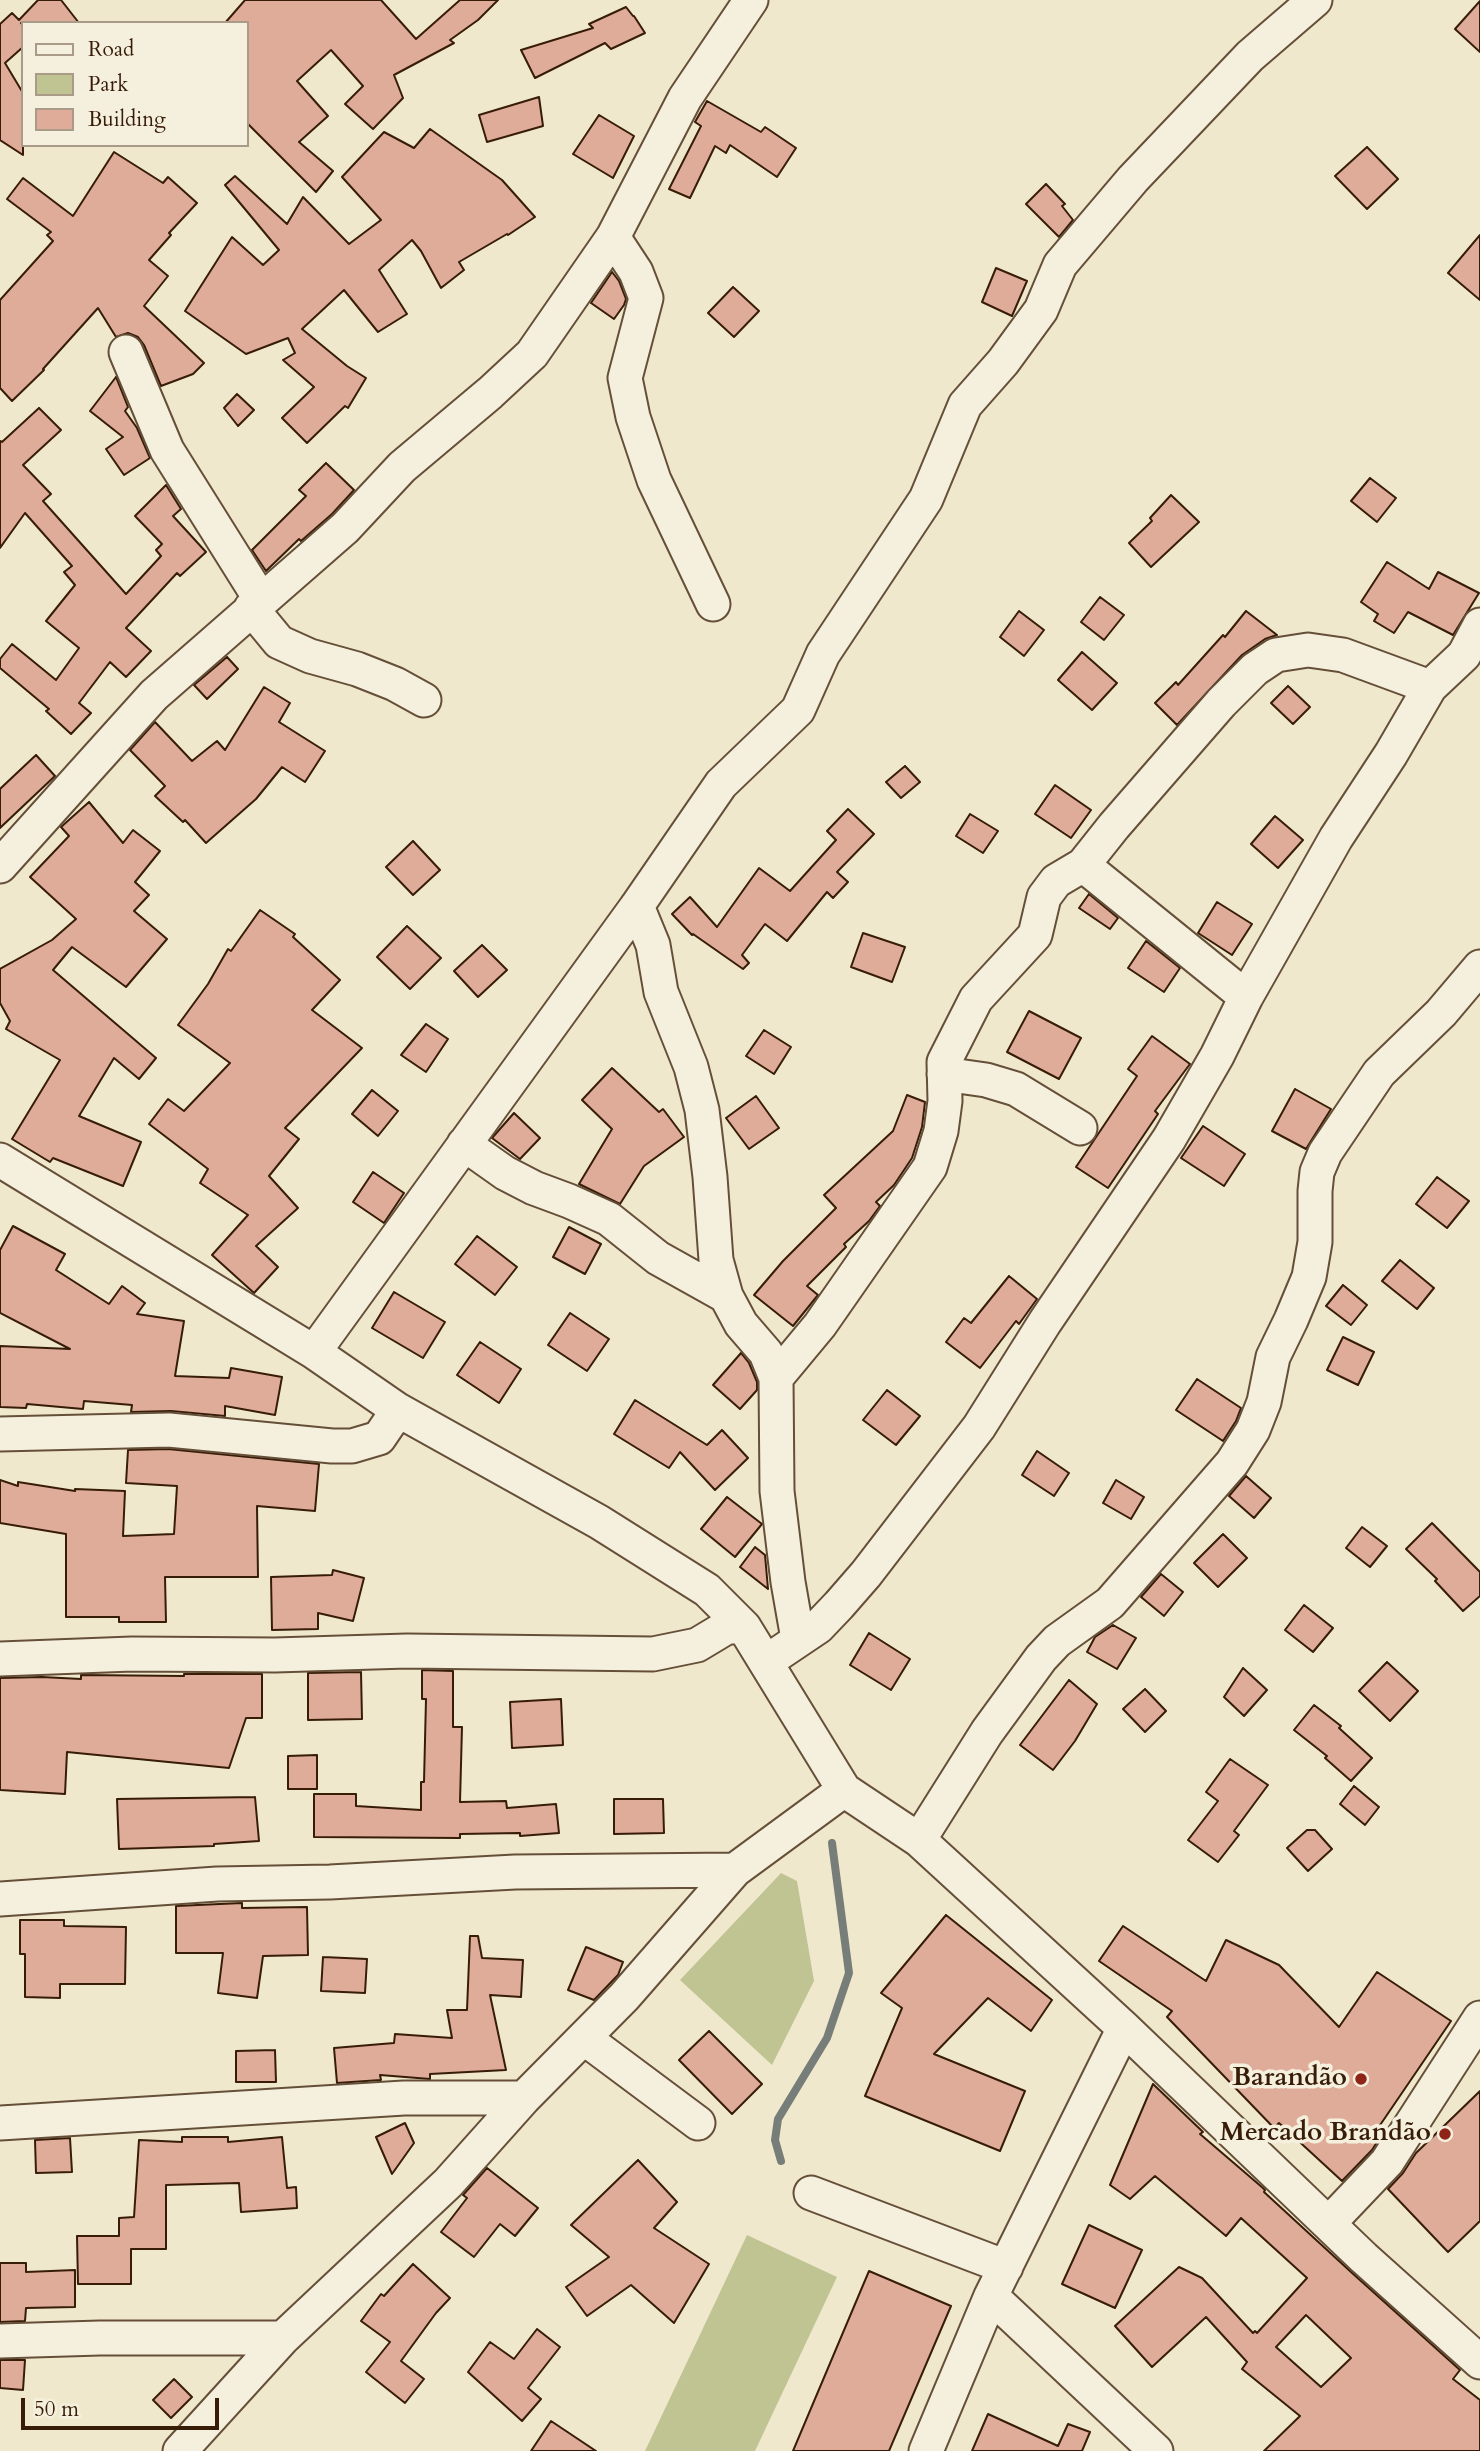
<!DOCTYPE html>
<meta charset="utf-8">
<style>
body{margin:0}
#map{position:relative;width:1480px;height:2451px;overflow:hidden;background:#f0e8cc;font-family:Cardo,serif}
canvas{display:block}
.legend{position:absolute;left:21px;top:21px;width:228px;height:126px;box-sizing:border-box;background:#f5f0de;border:2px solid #a99b88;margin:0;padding:9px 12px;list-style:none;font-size:21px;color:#371c07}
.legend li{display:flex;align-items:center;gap:14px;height:35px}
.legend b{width:35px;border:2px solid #a99b88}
.scale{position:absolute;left:21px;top:2398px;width:198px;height:32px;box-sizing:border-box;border:4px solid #371c07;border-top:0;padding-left:9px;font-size:21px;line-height:24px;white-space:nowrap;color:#371c07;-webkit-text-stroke:5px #f5f0de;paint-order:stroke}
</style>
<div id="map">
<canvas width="1480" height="2451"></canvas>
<ul class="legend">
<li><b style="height:9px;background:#f5f0de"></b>Road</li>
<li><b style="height:19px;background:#c0c493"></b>Park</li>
<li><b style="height:19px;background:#dfac99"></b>Building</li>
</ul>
<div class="scale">50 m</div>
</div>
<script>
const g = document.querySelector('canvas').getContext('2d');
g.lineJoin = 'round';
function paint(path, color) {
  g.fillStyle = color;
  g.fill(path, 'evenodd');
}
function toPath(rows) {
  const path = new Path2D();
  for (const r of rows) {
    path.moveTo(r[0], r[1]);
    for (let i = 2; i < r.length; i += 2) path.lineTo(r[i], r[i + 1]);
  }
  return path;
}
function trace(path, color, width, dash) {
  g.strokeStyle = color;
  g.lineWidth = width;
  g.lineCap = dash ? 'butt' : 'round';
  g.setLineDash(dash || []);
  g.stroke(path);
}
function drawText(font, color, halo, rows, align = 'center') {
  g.font = font + ' Cardo,serif';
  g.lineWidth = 7;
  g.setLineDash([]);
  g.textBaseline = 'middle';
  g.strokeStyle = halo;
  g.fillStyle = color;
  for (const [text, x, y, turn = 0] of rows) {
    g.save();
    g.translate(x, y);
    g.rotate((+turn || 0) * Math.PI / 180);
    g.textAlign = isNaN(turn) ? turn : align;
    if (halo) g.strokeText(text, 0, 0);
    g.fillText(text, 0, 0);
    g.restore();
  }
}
paint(toPath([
 [781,1873,797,1881,814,1981,772,2065,680,1980],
 [747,2235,837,2277,755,2451,645,2451]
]), '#c0c493');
trace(toPath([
 [781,2161,775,2140,778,2119,827,2038,849,1973,832,1843]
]), '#777d78', 8);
const building = toPath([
 [38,0,61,0,79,23,21,23,23,25,23,47,5,63,23,93,23,155,0,140,0,24,12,13,19,20,38,0],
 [245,0,381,0,416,39,460,0,498,0,478,20,450,40,454,43,394,75,403,98,373,129,345,104,363,86,331,50,297,81,328,116,299,142,333,171,316,192,247,123,247,23,225,23,245,0],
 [1480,1,1480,52,1455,29,1480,1],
 [626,7,633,16,634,16,645,33,611,49,605,43,535,78,521,50,593,28,589,24,626,7],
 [539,97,543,126,487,142,479,115,539,97],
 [707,101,761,132,765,127,796,148,777,177,730,145,726,153,715,146,690,198,669,189,701,126,695,122,707,101],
 [599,115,634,136,613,178,573,154,599,115],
 [430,129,502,180,535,217,508,235,507,234,459,262,464,270,441,288,421,251,412,240,379,270,407,314,378,332,344,290,302,329,347,366,366,378,348,408,345,406,307,443,282,418,314,387,283,360,295,353,288,338,246,354,185,311,232,237,263,265,279,250,225,185,235,176,287,224,303,197,349,244,381,220,342,177,384,132,414,148,430,129],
 [1367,147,1398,179,1367,209,1335,176,1367,147],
 [114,152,163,183,168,177,197,203,169,233,171,235,149,260,168,276,144,306,204,363,193,374,161,386,144,345,138,337,128,333,116,337,98,308,43,369,44,370,12,401,0,388,0,300,53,241,47,235,51,232,7,199,23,178,73,216,114,152],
 [1046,184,1065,204,1062,206,1073,220,1059,237,1026,204,1046,184],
 [1480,235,1480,300,1448,273,1480,235],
 [996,268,1027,281,1012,316,982,302,996,268],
 [612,272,619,281,626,299,624,305,614,319,591,303,612,272],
 [733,287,759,311,734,337,708,313,733,287],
 [116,377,128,407,125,411,137,428,150,458,124,475,106,449,123,437,90,411,116,377],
 [237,394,254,410,238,426,224,408,237,394],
 [39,408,61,430,23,465,51,494,43,501,126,594,161,556,156,550,162,544,135,516,166,485,181,509,173,516,206,552,180,576,177,573,126,628,151,651,126,677,110,662,79,703,91,713,71,734,46,711,49,709,0,668,0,659,12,644,56,680,79,648,46,621,75,585,64,572,72,566,25,513,0,548,0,441,2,442,39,408],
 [326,463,354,490,332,514,301,541,299,539,266,571,252,550,306,496,299,490,326,463],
 [1370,478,1396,498,1377,522,1351,501,1370,478],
 [1171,495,1199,522,1151,567,1129,543,1152,521,1150,518,1171,495],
 [1387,562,1429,589,1438,572,1479,593,1453,635,1408,612,1394,633,1374,621,1378,614,1361,602,1387,562],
 [1100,597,1124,615,1104,640,1081,622,1100,597],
 [1019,611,1044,630,1024,656,1000,637,1019,611],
 [1246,611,1277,635,1265,639,1242,655,1177,725,1155,703,1176,682,1178,685,1223,635,1225,637,1246,611],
 [1082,652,1117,683,1092,710,1058,680,1082,652],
 [227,657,238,669,207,699,194,685,227,657],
 [1288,686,1310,707,1293,724,1271,703,1288,686],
 [264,687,290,703,279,722,325,751,305,782,282,767,256,799,206,843,185,820,183,822,155,796,165,786,130,750,155,722,192,761,217,741,225,750,264,687],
 [36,755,55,776,0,828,0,789,36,755],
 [905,766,920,782,901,798,886,782,905,766],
 [1055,785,1091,810,1071,838,1035,814,1055,785],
 [89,802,123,843,133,830,160,851,135,882,149,895,134,911,167,939,126,987,72,947,53,970,156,1058,139,1079,114,1058,79,1116,141,1142,123,1186,53,1158,50,1162,12,1139,60,1060,6,1029,10,1021,0,1003,0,969,52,940,76,919,30,877,69,836,61,827,89,802],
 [848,809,874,834,837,872,848,882,833,898,827,892,787,941,765,924,742,955,749,963,743,969,693,934,692,935,672,914,690,897,717,927,759,868,790,891,836,840,827,831,848,809],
 [970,814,998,831,983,853,956,836,970,814],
 [1275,816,1303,840,1278,868,1251,844,1275,816],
 [413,841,440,870,413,895,386,867,413,841],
 [1089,894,1118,918,1110,929,1079,908,1089,894],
 [1217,902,1252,924,1232,955,1198,933,1217,902],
 [260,910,295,934,293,937,340,980,312,1010,362,1048,285,1128,299,1139,269,1176,298,1208,256,1246,278,1267,254,1293,212,1255,248,1215,200,1183,208,1169,149,1124,168,1099,184,1111,230,1063,178,1025,208,984,228,949,231,951,260,910],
 [407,926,441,958,410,989,377,957,407,926],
 [863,933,905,947,892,982,851,967,863,933],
 [1146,941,1180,968,1164,992,1128,968,1146,941],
 [482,945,507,970,478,997,454,971,482,945],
 [1029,1011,1081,1038,1059,1079,1007,1052,1029,1011],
 [426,1024,448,1039,426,1072,401,1055,426,1024],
 [764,1030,791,1047,774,1074,746,1056,764,1030],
 [1152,1036,1190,1064,1155,1111,1158,1114,1108,1188,1076,1167,1137,1076,1128,1069,1152,1036],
 [612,1068,659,1112,663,1109,684,1137,644,1166,620,1204,579,1184,612,1129,582,1100,612,1068],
 [1295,1089,1331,1109,1306,1149,1272,1131,1295,1089],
 [372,1090,398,1111,378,1136,352,1114,372,1090],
 [907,1095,925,1102,922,1127,912,1158,894,1185,876,1202,880,1206,869,1221,844,1244,846,1247,807,1286,818,1295,793,1326,754,1295,783,1261,836,1208,824,1195,893,1131,907,1095],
 [756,1096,779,1128,749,1149,726,1118,756,1096],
 [514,1113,540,1138,520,1159,492,1138,514,1113],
 [1203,1126,1245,1154,1224,1186,1181,1158,1203,1126],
 [373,1172,404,1193,384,1223,353,1202,373,1172],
 [1437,1177,1469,1201,1447,1228,1416,1204,1437,1177],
 [13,1226,65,1254,56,1270,109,1304,122,1286,145,1303,137,1314,184,1321,175,1376,229,1378,231,1368,282,1377,275,1415,225,1406,225,1416,171,1411,131,1412,132,1405,84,1401,83,1409,27,1404,26,1408,0,1407,0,1346,70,1349,0,1313,0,1250,13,1226],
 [569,1227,601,1244,585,1274,553,1257,569,1227],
 [477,1236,517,1267,495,1295,455,1264,477,1236],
 [1400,1260,1434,1288,1417,1309,1382,1281,1400,1260],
 [1009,1276,1037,1299,1019,1324,1016,1321,980,1368,946,1342,964,1318,971,1323,1009,1276],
 [1343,1285,1367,1305,1351,1325,1326,1306,1343,1285],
 [394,1292,445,1322,423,1358,372,1328,394,1292],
 [570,1313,609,1339,587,1371,548,1345,570,1313],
 [1343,1337,1374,1352,1358,1385,1327,1370,1343,1337],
 [480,1342,521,1369,499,1403,457,1375,480,1342],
 [741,1353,749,1363,757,1382,757,1390,740,1409,713,1385,741,1353],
 [1197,1379,1241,1408,1236,1421,1223,1441,1176,1410,1197,1379],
 [887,1390,920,1416,896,1445,863,1420,887,1390],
 [635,1400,707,1445,722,1430,748,1458,715,1490,680,1452,669,1468,614,1434,635,1400],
 [168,1449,319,1464,315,1511,257,1506,258,1577,165,1577,166,1622,119,1622,119,1617,66,1617,66,1534,0,1523,0,1480,18,1486,18,1482,75,1491,75,1489,125,1491,123,1536,174,1534,177,1486,126,1483,128,1450,168,1449],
 [1037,1451,1069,1473,1054,1496,1022,1475,1037,1451],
 [1246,1476,1271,1498,1254,1518,1229,1496,1246,1476],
 [1116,1480,1144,1497,1131,1519,1103,1503,1116,1480],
 [727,1497,762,1524,735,1557,701,1529,727,1497],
 [1432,1523,1480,1572,1480,1596,1463,1611,1435,1581,1437,1579,1406,1549,1432,1523],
 [1362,1527,1387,1546,1370,1567,1346,1548,1362,1527],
 [1223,1534,1247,1558,1218,1587,1194,1563,1223,1534],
 [755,1547,765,1555,768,1589,740,1567,755,1547],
 [333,1570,364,1578,353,1621,318,1613,318,1629,272,1630,271,1577,332,1575,333,1570],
 [1161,1574,1183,1592,1164,1616,1141,1597,1161,1574],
 [1304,1605,1333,1628,1313,1652,1285,1630,1304,1605],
 [1113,1625,1136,1638,1117,1669,1087,1652,1095,1637,1113,1625],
 [869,1633,910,1659,891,1690,850,1665,869,1633],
 [1387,1662,1418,1691,1390,1721,1359,1691,1387,1662],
 [1243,1668,1267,1690,1244,1716,1224,1697,1243,1668],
 [422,1670,453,1671,453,1727,462,1727,460,1802,506,1801,507,1808,556,1804,559,1833,520,1836,520,1833,460,1834,460,1838,314,1837,314,1794,356,1794,356,1806,421,1810,421,1782,424,1782,426,1699,422,1699,422,1670],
 [361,1672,362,1719,308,1720,308,1673,361,1672],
 [184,1674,262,1674,262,1718,246,1718,229,1768,67,1752,65,1794,0,1790,0,1678,42,1677,81,1679,81,1675,184,1676,184,1674],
 [1069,1680,1097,1704,1075,1741,1053,1770,1020,1745,1069,1680],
 [1145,1689,1166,1711,1145,1732,1123,1709,1145,1689],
 [561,1699,563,1745,512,1748,510,1702,561,1699],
 [1314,1705,1341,1726,1339,1728,1372,1758,1351,1781,1325,1758,1327,1756,1294,1730,1314,1705],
 [317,1755,317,1789,288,1789,288,1756,317,1755],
 [1230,1759,1268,1785,1234,1831,1239,1835,1218,1862,1188,1840,1218,1801,1206,1792,1230,1759],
 [1354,1786,1379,1807,1365,1825,1340,1804,1354,1786],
 [255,1797,259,1841,214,1844,214,1846,119,1849,117,1799,255,1797],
 [614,1799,663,1799,664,1833,614,1834,614,1799],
 [1307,1830,1315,1830,1332,1849,1308,1871,1287,1848,1307,1830],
 [242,1903,242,1908,307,1907,308,1955,263,1956,257,1998,218,1993,223,1953,176,1953,176,1906,242,1903],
 [946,1915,1052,2000,1031,2031,988,1998,934,2054,1025,2091,1000,2151,865,2096,902,2008,881,1993,946,1915],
 [20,1920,64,1920,64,1926,126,1927,125,1984,60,1984,60,1998,25,1997,25,1954,20,1954,20,1920],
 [1123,1926,1206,1981,1226,1940,1279,1965,1339,2027,1377,1972,1451,2021,1376,2131,1381,2136,1372,2150,1342,2181,1279,2123,1274,2128,1167,2017,1172,2011,1099,1961,1123,1926],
 [470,1936,478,1936,482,1958,523,1960,521,1997,490,1995,506,2070,430,2074,430,2079,380,2075,381,2080,337,2083,334,2048,394,2043,395,2034,452,2038,447,2010,467,2010,470,1936],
 [586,1947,623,1962,618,1975,594,2000,568,1990,586,1947],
 [323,1957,367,1959,365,1993,321,1991,323,1957],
 [709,2031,762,2084,732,2114,679,2060,709,2031],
 [275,2050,276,2082,236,2082,236,2051,275,2050],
 [1153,2084,1203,2132,1200,2134,1263,2188,1265,2190,1264,2192,1351,2272,1460,2370,1453,2379,1480,2400,1480,2451,1264,2451,1300,2416,1242,2369,1247,2362,1206,2317,1152,2367,1115,2326,1179,2267,1202,2278,1253,2333,1255,2331,1257,2333,1307,2278,1241,2218,1226,2236,1155,2176,1130,2199,1110,2185,1153,2084],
 [1306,2315,1351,2358,1321,2387,1276,2347,1306,2315],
 [1480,2091,1480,2221,1448,2252,1388,2189,1403,2173,1416,2153,1480,2091],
 [405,2123,414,2143,392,2174,376,2137,405,2123],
 [182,2137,228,2137,228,2142,282,2137,287,2188,296,2187,297,2208,241,2212,239,2183,166,2185,166,2249,131,2249,131,2284,78,2284,77,2236,119,2236,119,2218,134,2217,139,2140,182,2142,182,2137],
 [70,2138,72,2172,36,2173,35,2140,70,2138],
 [638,2160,677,2202,654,2228,709,2264,674,2323,631,2285,587,2316,566,2287,609,2257,571,2225,638,2160],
 [487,2168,538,2208,515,2236,500,2224,474,2257,441,2232,467,2198,463,2195,487,2168],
 [1089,2225,1142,2250,1115,2308,1062,2284,1089,2225],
 [0,2263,26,2263,26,2272,75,2270,75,2307,26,2308,25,2321,0,2322,0,2263],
 [413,2264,450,2298,436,2313,401,2361,424,2379,405,2403,366,2372,390,2342,361,2321,381,2294,384,2296,413,2264],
 [869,2271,951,2306,889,2451,793,2451,869,2271],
 [537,2329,560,2347,528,2388,541,2399,522,2421,468,2372,490,2342,514,2359,537,2329],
 [0,2360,25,2360,23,2390,0,2388,0,2360],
 [174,2379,192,2397,171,2418,153,2400,174,2379],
 [988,2414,1058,2446,1068,2424,1090,2432,1082,2451,972,2451,988,2414],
 [551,2421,596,2451,531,2451,551,2421]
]);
paint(building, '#dfac99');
trace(building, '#371c07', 2);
const minor = toPath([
 [613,237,636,272,646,298,625,378,633,417,654,480,713,604],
 [126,352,167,450,261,600],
 [251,608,279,642,310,656,357,669,395,684,424,700],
 [1083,865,1246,997],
 [0,866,154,695,345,528,402,467,490,393,532,354,613,237,685,98,751,0],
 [637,906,653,945,661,992,691,1067,702,1110,710,1177,716,1260,726,1296,741,1324,766,1353,776,1378,777,1491,788,1582,798,1639],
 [944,1074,986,1080,1016,1089,1080,1128],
 [464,1144,505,1173,534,1188,569,1201,609,1219,658,1258,726,1296],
 [0,1160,314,1352,398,1410,599,1522,707,1590,744,1627,844,1790,919,1840,1124,2028,1364,2258,1480,2362],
 [314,1352,637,906,721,784,798,710,823,654,926,499,965,405,1003,362,1041,310,1060,265,1133,179,1250,56,1315,0],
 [776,1378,820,1325,930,1167,941,1131,945,1101,944,1062,976,999,1035,935,1044,897,1056,881,1083,865,1114,826,1221,703,1255,669,1276,655,1308,650,1343,655,1430,687],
 [0,1434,169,1430,332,1446,352,1446,379,1438,398,1410],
 [0,1659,132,1654,275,1655,407,1651,653,1654,697,1645,727,1627,744,1627],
 [766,1662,818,1627,839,1605,866,1574,979,1427,1045,1322,1169,1139,1217,1056,1246,997,1336,838,1391,754,1430,687,1464,655,1480,625],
 [919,1840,987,1732,1041,1658,1057,1641,1110,1603,1232,1463,1253,1430,1264,1402,1273,1357,1291,1320,1309,1277,1315,1242,1315,1191,1317,1172,1325,1153,1379,1073,1441,1013,1480,967],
 [0,1899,217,1884,330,1882,515,1872,735,1870],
 [584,2038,698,2123],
 [0,2123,404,2098,524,2098],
 [811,2193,1006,2267],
 [1329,2223,1387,2162,1480,2018],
 [991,2296,1156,2451],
 [0,2341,100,2338,283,2338],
 [180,2451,283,2338,448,2183,524,2098,624,1997,735,1870,844,1790],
 [926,2451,991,2296,1124,2028]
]);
trace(minor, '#654f38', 37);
trace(minor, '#f5f0de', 33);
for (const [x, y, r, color] of [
 [1361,2079,7,"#8f2418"],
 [1445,2134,7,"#8f2418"]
]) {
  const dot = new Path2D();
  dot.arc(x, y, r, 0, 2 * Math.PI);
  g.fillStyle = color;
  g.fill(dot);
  trace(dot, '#f5f0de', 2.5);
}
drawText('bold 26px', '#371c07', '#f5f0de', [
 ["Barandão",1347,2079],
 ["Mercado Brandão",1431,2134]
], 'right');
</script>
